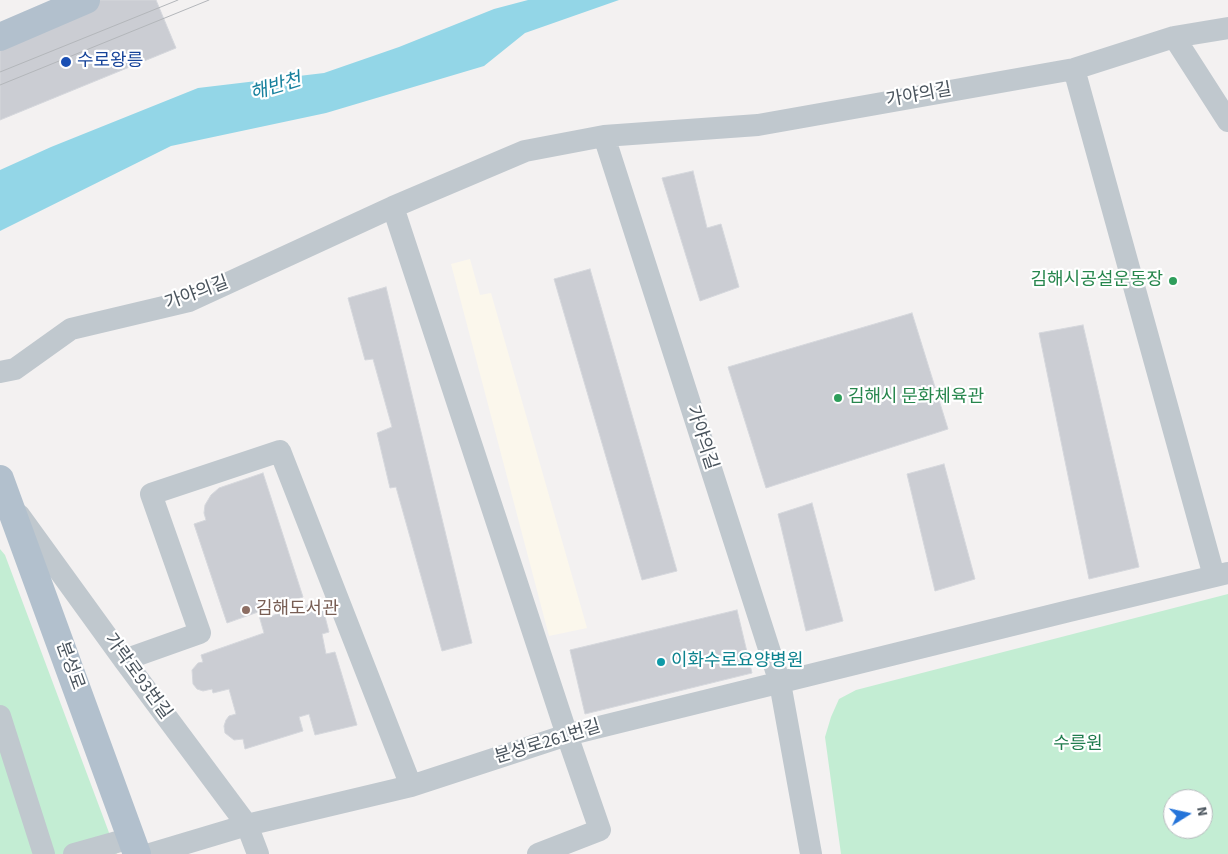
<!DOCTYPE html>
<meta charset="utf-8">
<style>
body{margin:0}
#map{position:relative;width:1228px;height:854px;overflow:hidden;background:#f3f1f1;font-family:"Source Sans 3",sans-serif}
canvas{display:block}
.north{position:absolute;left:1163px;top:789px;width:50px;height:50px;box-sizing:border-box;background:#fff;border:1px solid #b7bbbe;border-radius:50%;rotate:80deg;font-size:14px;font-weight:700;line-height:20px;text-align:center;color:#4a545d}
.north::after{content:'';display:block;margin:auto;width:18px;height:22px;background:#2574d9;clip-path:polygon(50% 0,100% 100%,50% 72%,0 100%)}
</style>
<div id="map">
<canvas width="1228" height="854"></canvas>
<div class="north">N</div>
</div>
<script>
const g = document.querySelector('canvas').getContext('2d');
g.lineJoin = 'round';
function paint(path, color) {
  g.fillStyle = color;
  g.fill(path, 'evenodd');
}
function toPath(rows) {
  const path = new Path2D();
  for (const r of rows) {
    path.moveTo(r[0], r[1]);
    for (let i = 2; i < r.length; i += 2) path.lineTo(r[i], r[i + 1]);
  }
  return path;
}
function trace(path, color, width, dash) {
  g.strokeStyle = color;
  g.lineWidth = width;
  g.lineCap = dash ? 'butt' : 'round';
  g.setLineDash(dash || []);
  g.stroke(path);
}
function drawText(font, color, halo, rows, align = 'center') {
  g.font = font + ' "Source Sans 3","Noto Sans KR",sans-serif';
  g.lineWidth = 4.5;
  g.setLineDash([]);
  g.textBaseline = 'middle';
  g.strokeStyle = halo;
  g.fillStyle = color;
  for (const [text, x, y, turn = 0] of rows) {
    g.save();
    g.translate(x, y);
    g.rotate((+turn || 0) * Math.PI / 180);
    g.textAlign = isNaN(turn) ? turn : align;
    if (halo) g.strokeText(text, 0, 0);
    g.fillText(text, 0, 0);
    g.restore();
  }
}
paint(toPath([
 [470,259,480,295,491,293,587,628,549,636,451,264]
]), '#fbf7ec');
paint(toPath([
 [0,549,5,555,117,854,0,854],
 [1228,594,1228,854,841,854,825,737,831,717,839,699,856,690],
 [1173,799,1203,799,1203,829,1173,829]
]), '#c3edd3');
paint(toPath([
 [528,0,619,0,525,33,484,66,326,113,171,146,0,231,0,170,51,147,198,88,324,73,399,47,494,9]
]), '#93d6e7');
const building = toPath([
 [97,0,156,0,176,48,0,120,0,40,97,0],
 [693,171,707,228,721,224,739,287,700,301,662,178,693,171],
 [590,269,677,571,642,580,554,279,590,269],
 [386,287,472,643,442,651,396,487,390,488,377,433,392,427,373,359,365,360,348,298,386,287],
 [912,313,948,429,766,488,728,367,912,313],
 [1083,325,1139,567,1089,579,1039,333,1083,325],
 [944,464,975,579,935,591,907,474,944,464],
 [263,473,303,597,268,609,271,616,321,601,329,632,322,634,326,654,335,652,357,725,315,735,309,714,299,717,303,731,245,749,243,739,234,740,225,733,224,726,226,720,229,716,236,714,229,689,213,693,212,689,203,691,197,689,193,684,192,670,198,663,203,662,201,655,264,633,258,612,227,623,194,524,206,520,204,513,205,505,211,495,219,488,263,473],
 [812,503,843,621,806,631,778,514,812,503],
 [737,610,752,673,585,714,570,650,737,610]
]);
paint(building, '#cbcdd3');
trace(building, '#d5d7dc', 1);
trace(toPath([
 [1174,37,1228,121],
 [1074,69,1214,576],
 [604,136,780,683,811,854],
 [393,207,567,735,600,830,538,854],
 [0,372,15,369,71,329,189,301,393,207,525,151,604,136,758,125,1074,69,1174,37,1228,28],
 [19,515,124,660,247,825,258,854],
 [124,660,200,633,151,494,280,451,411,786],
 [0,716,44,854],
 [74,854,131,838],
 [150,854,247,825,411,786,567,735,1069,611,1228,573]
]), '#c0c8ce', 22);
trace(toPath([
 [0,37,86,0],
 [0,479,137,854]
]), '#b2c0cd', 28);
trace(toPath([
 [0,72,178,0],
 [0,85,209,0]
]), '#b3b6ba', 1);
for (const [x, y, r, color] of [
 [66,62,6,"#1a4fb4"],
 [1173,281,5,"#2e9e5b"],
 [838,398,5,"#2e9e5b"],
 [246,610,5,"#8d6e63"],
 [661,662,5,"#0f9aa8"]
]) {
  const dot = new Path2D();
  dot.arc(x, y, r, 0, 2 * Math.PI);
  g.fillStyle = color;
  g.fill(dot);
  trace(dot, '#fff', 2);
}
drawText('18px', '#164399', '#fff', [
 ["수로왕릉",77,62]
], 'left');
drawText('18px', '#4a545d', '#fff', [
 ["가야의길",919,96,-10],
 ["가야의길",197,294,-20],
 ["가야의길",701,438,72],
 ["분성로",69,666,70],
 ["가락로93번길",137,677,54],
 ["분성로261번길",548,743,-17]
]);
drawText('18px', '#27864d', '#fff', [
 ["김해시공설운동장",1163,281],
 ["김해시 문화체육관",848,398,"left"]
], 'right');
drawText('18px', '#785e54', '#fff', [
 ["김해도서관",256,610]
], 'left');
drawText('18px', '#0d838f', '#fff', [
 ["이화수로요양병원",671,662]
], 'left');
drawText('18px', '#1e7b4c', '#fff', [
 ["수릉원",1078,745]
]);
drawText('italic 19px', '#16809d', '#fff', [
 ["해반천",276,88,-17]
]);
</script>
